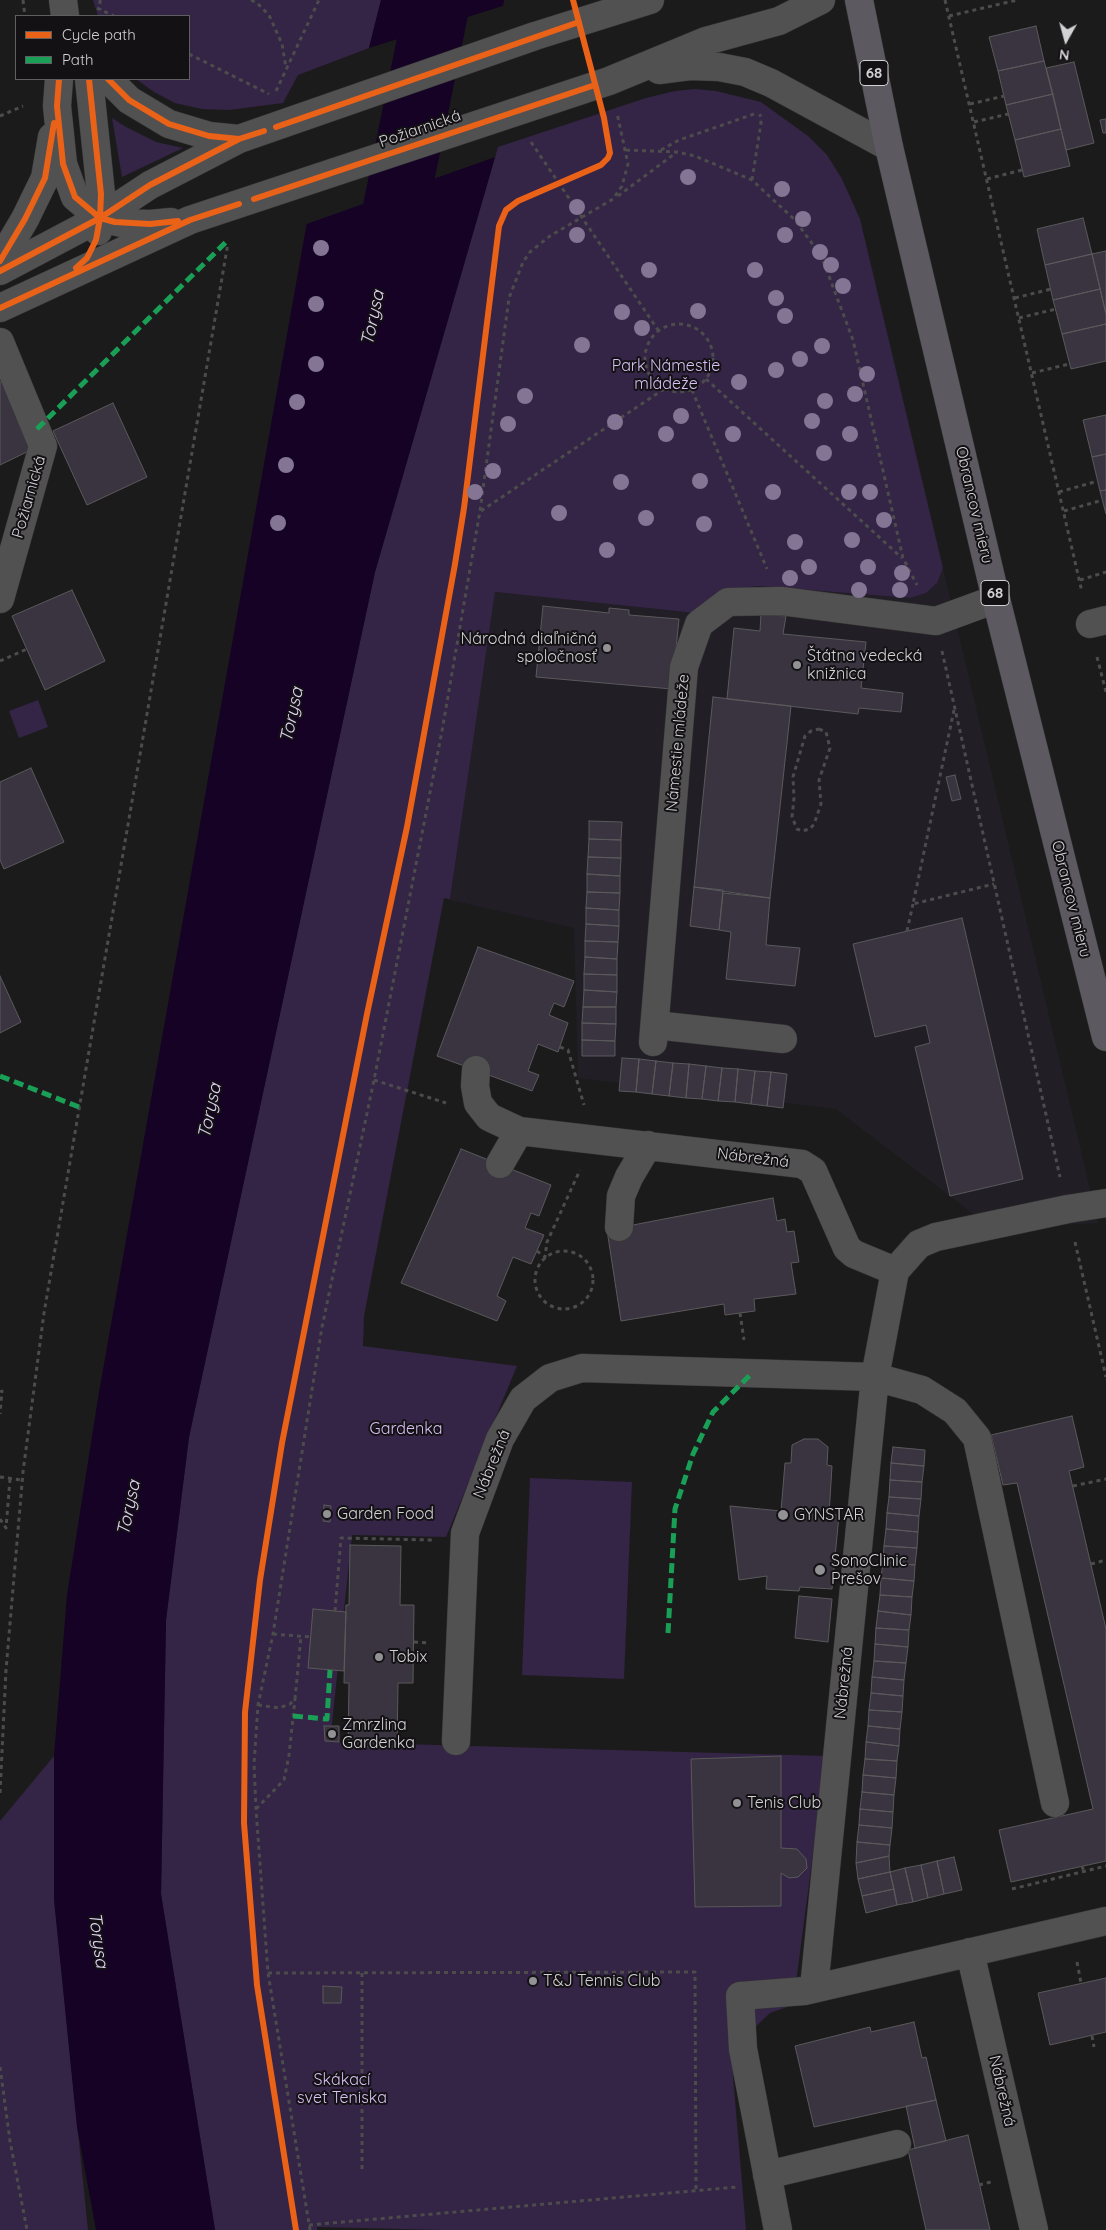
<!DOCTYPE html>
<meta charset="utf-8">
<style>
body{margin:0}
#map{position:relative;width:1106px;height:2230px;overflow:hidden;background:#1c1b1c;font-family:Quicksand,sans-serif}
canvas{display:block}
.legend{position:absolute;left:15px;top:15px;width:175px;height:65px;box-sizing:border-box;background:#131114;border:1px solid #5f5e60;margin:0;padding:6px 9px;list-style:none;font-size:15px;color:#d2d1d3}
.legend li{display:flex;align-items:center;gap:10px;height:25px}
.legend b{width:25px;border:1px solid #5f5e60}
.north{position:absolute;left:1041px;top:15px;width:50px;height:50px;-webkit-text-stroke:4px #131114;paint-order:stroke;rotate:187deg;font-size:14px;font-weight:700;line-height:20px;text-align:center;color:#d2d1d3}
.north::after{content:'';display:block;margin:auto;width:18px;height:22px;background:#d2d1d3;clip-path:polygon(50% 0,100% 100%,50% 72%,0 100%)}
</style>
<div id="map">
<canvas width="1106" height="2230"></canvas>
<ul class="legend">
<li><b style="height:6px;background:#ea6118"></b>Cycle path</li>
<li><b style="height:6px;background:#1a9f57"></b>Path</li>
</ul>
<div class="north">N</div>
</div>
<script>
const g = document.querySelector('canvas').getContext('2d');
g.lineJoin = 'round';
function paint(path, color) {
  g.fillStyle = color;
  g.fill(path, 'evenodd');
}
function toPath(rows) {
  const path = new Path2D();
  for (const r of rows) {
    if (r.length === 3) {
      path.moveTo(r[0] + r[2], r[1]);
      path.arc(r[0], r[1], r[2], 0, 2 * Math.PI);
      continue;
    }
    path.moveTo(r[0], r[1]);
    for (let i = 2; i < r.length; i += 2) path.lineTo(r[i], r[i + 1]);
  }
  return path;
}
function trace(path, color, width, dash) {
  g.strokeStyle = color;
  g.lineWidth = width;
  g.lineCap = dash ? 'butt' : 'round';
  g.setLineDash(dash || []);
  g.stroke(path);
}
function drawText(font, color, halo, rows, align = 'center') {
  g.font = font + ' Quicksand,sans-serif';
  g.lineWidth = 4;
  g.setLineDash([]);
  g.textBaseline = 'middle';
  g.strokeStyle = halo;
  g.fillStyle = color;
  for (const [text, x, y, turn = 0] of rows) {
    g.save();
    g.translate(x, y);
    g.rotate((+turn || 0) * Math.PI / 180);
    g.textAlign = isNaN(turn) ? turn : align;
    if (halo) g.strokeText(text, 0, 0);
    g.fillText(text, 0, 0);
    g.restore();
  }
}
paint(toPath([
 [943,568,1098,1223,993,1229,836,1109,578,1078,574,928,450,899,495,592,695,613,736,589,758,586,910,598,926,593,937,583]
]), '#221e26');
paint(toPath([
 [93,0,381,0,369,48,298,75,283,103,229,110,202,109,175,103,154,92,136,79,189,79,189,16,98,16],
 [695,89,716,91,761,102,808,136,827,155,842,179,860,219,943,568,937,583,926,593,910,598,758,586,736,589,695,613,495,592,450,899,574,928,444,898,364,1316,363,1346,517,1366,446,1537,352,1535,330,1742,826,1756,793,2005,770,2013,743,2039,733,2076,746,2230,443,2230,317,2227,317,2230,215,2230,161,1894,166,1620,189,1437,375,572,498,147,646,98,675,91],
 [112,118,126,127,156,142,183,148,122,177],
 [38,700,48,727,19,738,9,711],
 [530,1478,632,1482,624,1679,522,1675],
 [54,1756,54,1899,88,2230,0,2230,0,1821]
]), '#342445');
paint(toPath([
 [381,0,504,0,503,6,369,48],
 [495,157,375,572,189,1437,166,1620,161,1894,215,2230,96,2230,77,2127,54,1899,54,1756,67,1595,99,1392,307,222]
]), '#150225');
paint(toPath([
 [506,5,504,8,370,51,367,49],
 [496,154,495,157,304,225,306,220]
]), '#1c1b1c');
trace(toPath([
 [381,279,438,0]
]), '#150225', 65);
const building = toPath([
 [1036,26,1044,61,998,71,989,37,1036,26],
 [1044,61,1053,94,1006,105,998,71,1044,61],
 [1074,62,1094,143,1066,150,1046,68,1074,62],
 [1053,94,1061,129,1015,140,1006,105,1053,94],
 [1106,119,1106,133,1103,133,1100,120,1106,119],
 [1061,129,1070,166,1024,177,1015,140,1061,129],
 [1083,218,1092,254,1045,265,1037,229,1083,218],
 [1106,251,1106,314,1092,254,1106,251],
 [1092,254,1100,289,1053,300,1045,265,1092,254],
 [1100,289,1106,314,1106,324,1062,334,1053,300,1100,289],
 [1106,324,1106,361,1071,369,1062,334,1106,324],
 [5,379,37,447,0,465,0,382,5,379],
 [113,403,147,477,87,505,53,431,113,403],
 [1106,415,1106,454,1092,457,1083,420,1106,415],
 [1106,454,1106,490,1100,491,1092,457,1106,454],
 [1106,490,1106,514,1100,491,1106,490],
 [72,590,105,661,45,690,12,616,72,590],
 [543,606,609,613,609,608,629,610,629,615,679,619,672,689,536,677,543,606],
 [761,614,786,616,783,634,866,642,861,688,903,693,901,712,859,708,858,714,727,699,734,628,760,631,761,614],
 [713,697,791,706,770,898,694,887,713,697],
 [31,768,64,842,4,869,0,860,0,782,31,768],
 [955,775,961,799,952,801,946,777,955,775],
 [589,821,622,822,621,840,589,839,589,821],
 [589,839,621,840,621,858,588,857,589,839],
 [588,857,621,858,620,876,587,874,588,857],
 [587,874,620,876,620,893,587,892,587,874],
 [694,887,723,890,719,930,690,926,694,887],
 [587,892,620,893,619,910,586,908,587,892],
 [723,893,770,898,766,945,800,948,795,986,726,979,731,932,719,930,723,893],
 [586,908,619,910,619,926,586,924,586,908],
 [962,918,1023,1179,950,1196,915,1047,930,1043,926,1025,875,1037,853,944,962,918],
 [586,924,619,926,618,942,585,941,586,924],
 [585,941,618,942,617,959,585,957,585,941],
 [478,947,574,981,564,1007,554,1003,549,1015,568,1023,558,1052,538,1044,528,1071,539,1075,532,1091,437,1056,478,947],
 [585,957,617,959,617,975,584,974,585,957],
 [584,974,617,975,617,992,584,990,584,974],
 [0,976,21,1022,0,1033,0,976],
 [584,990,617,992,616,1007,583,1007,584,990],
 [583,1007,616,1007,616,1024,582,1023,583,1007],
 [582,1023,616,1024,615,1041,582,1040,582,1023],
 [582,1040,615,1041,615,1056,582,1056,582,1040],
 [622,1058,639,1059,636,1092,619,1091,622,1058],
 [639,1059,656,1061,652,1094,636,1092,639,1059],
 [656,1061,673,1063,669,1096,652,1094,656,1061],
 [673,1063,689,1064,686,1098,669,1096,673,1063],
 [689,1064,706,1066,702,1099,686,1098,689,1064],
 [706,1066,722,1068,718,1101,702,1099,706,1066],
 [722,1068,738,1069,735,1102,718,1101,722,1068],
 [738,1069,755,1071,751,1104,735,1102,738,1069],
 [755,1071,771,1072,767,1106,751,1104,755,1071],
 [771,1072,787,1074,783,1108,767,1106,771,1072],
 [461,1149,551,1185,539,1216,531,1213,525,1228,544,1235,531,1264,513,1257,497,1296,506,1301,497,1321,401,1283,461,1149],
 [773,1198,777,1221,785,1219,787,1232,794,1231,799,1262,791,1263,796,1294,754,1299,755,1311,725,1315,724,1304,621,1321,607,1230,773,1198],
 [1072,1416,1084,1467,1069,1471,1106,1629,1106,1861,1011,1882,999,1830,1093,1809,1017,1483,1003,1485,991,1435,1072,1416],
 [804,1439,818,1439,828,1447,827,1465,832,1466,829,1515,839,1515,832,1589,800,1587,799,1591,766,1589,767,1576,739,1580,730,1506,781,1511,785,1463,791,1463,792,1445,804,1439],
 [893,1447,925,1450,924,1466,891,1463,893,1447],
 [891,1463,924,1466,922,1482,890,1480,891,1463],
 [890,1480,922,1482,921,1499,889,1497,890,1480],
 [889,1497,921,1499,919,1516,887,1513,889,1497],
 [324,1505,331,1506,330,1522,323,1521,324,1505],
 [887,1513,919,1516,918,1532,886,1529,887,1513],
 [886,1529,918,1532,917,1548,884,1546,886,1529],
 [350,1545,401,1546,400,1605,414,1605,413,1683,398,1683,397,1747,348,1747,349,1683,344,1683,346,1605,349,1605,350,1545],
 [884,1546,917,1548,915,1565,883,1562,884,1546],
 [883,1562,915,1565,914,1581,881,1578,883,1562],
 [881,1578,914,1581,912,1597,880,1595,881,1578],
 [880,1595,912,1597,911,1615,878,1611,880,1595],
 [799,1596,832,1599,828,1642,795,1638,799,1596],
 [313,1609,346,1612,344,1671,308,1668,313,1609],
 [878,1611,911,1615,909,1630,876,1628,878,1611],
 [876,1628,909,1630,908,1647,875,1644,876,1628],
 [875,1644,908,1647,906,1663,874,1661,875,1644],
 [874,1661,906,1663,904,1680,872,1677,874,1661],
 [872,1677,904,1680,903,1696,871,1693,872,1677],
 [871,1693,903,1696,902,1712,869,1710,871,1693],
 [869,1710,902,1712,900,1729,868,1726,869,1710],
 [324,1726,339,1726,339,1742,325,1741,324,1726],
 [868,1726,900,1729,899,1746,866,1742,868,1726],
 [866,1742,899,1746,897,1761,865,1759,866,1742],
 [781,1756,781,1848,797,1849,806,1859,807,1868,798,1877,789,1878,781,1873,781,1906,695,1907,691,1759,781,1756],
 [865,1759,897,1761,896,1778,863,1775,865,1759],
 [863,1775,896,1778,894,1795,862,1792,863,1775],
 [862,1792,894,1795,893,1812,860,1809,862,1792],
 [860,1809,893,1812,892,1828,859,1825,860,1809],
 [859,1825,892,1828,890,1845,857,1842,859,1825],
 [857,1842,890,1845,889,1856,856,1863,857,1842],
 [889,1856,890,1872,858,1879,856,1863,889,1856],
 [954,1857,962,1890,944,1894,937,1861,954,1857],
 [937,1861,944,1894,928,1898,921,1865,937,1861],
 [921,1865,928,1898,913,1902,905,1868,921,1865],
 [905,1868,913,1902,897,1905,890,1872,905,1868],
 [890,1872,894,1889,862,1896,858,1879,890,1872],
 [894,1889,897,1905,866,1913,862,1896,894,1889],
 [1106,1978,1106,2032,1050,2045,1038,1993,1106,1978],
 [323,1986,342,1987,341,2003,323,2003,323,1986],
 [914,2022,922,2058,926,2057,936,2100,814,2127,795,2046,870,2027,871,2032,914,2022],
 [936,2100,946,2141,915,2148,906,2106,936,2100],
 [968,2135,990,2230,926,2230,908,2150,968,2135]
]);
paint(building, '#3a3440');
trace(building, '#5a595b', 1);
const minor = toPath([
 [63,0,65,16],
 [659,70,690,66,719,67,745,72,771,83,889,147],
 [59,79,57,106,63,164,75,197,100,218,122,223,150,224,171,222],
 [89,79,101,194,98,231],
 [108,79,129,100,169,124,209,136,239,139],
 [0,261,25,219,45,178,52,137],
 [0,271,100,218,150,185,239,139,535,36,650,0],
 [0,308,190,220,609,81,706,41,779,21,821,0],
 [0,342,43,446,0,599],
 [1090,624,1106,620],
 [655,1025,783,1039],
 [653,1042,684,667,699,624,728,602,781,601,936,621,996,599],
 [476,1070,475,1086,478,1103,489,1117,519,1131,802,1164,813,1171,847,1248,854,1254,895,1271],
 [500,1164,519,1131],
 [619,1227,621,1196,629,1177,648,1145],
 [456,1741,465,1533,500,1439,523,1399,550,1378,582,1368,875,1377,922,1390,955,1411,977,1438,1055,1803],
 [970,1952,1034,2230],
 [814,1988,875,1377,895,1271,919,1244,936,1237,1068,1209,1106,1203],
 [767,2175,897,2144],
 [778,2230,743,2049,740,1996,804,1991,1106,1921]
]);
const major = toPath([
 [859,0,889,147,996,599,1106,1037]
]);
trace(minor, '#373737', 29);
trace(major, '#373737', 29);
trace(toPath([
 [23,0,25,16],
 [100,0,100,10],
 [251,0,257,3,269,15,282,44,286,68],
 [945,0,1082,592],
 [97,8,114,16],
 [949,16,1017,0],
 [189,54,269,94],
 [276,91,319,0],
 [970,104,1004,96],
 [0,116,23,106],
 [974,122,1008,114],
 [531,142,658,330],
 [626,150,677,152,695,156,752,180,795,220,811,242,824,263,853,340,903,558,917,585],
 [661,150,679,140,757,113],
 [987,179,1022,170],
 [752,180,761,123,760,114],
 [618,196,677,152],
 [1015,298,1051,289],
 [1019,318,1056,309],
 [679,358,34],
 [1032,373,1069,364],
 [706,379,902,558],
 [692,390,767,569],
 [1059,492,1098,481],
 [481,511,664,389],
 [1064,511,1103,500],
 [1080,580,1106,572],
 [942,651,1060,1177],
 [1097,657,1106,692],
 [0,661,27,649],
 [954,710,913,904,994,884],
 [819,729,826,732,830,748,819,780,821,804,814,824,810,829,802,831,797,829,792,817,794,798,793,777,805,736,811,731,819,729],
 [907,931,913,904],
 [560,1047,568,1050,584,1105],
 [374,1080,446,1103],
 [1075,1242,1106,1377],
 [564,1280,29],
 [537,1251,545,1257,547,1242,580,1170],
 [740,1313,744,1340],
 [0,1392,2,1391,0,1414],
 [0,1477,22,1480],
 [1073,1486,1106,1479],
 [0,1519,6,1528,10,1479],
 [1091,1564,1106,1560],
 [335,1611,341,1538,432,1540],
 [273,1634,311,1637],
 [414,1642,428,1643],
 [258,1705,279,1708,290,1704,295,1699,301,1636],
 [0,1793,6,1670,23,1472,44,1313,228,243],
 [256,1809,284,1780,289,1755,295,1699],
 [1082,1866,1084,1872],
 [1012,1889,1106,1866],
 [1077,1962,1081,1983],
 [268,1973,695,1972,696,2191],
 [1092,2036,1094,2047],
 [0,2067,10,2141,27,2230],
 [362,2169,362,1973],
 [979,2185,991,2182],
 [309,2225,737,2187],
 [310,2230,268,1973,256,1809,254,1764,258,1705,273,1634,322,1327,374,1080,442,731,480,511,509,298,523,262,530,252,550,236,613,199,622,186,628,164,617,113]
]), '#4c4c4d', 3, [4, 4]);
trace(minor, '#515152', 28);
trace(major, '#5d5960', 28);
trace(toPath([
 [37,429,228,240],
 [0,1076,79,1107],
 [668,1633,675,1509,693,1454,713,1412,752,1373],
 [293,1716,327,1719,330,1670]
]), '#1a9f57', 5, [10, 5]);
trace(toPath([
 [59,79,57,106,63,164,75,197,100,218,115,222,150,224,178,221],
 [108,79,129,100,169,124,209,136,239,139],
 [276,127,579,22],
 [254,199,595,85],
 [0,261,25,219,45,178,54,123],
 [76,268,87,258,96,240,100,218,101,194,89,79],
 [0,271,100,218,150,185,239,139,264,131],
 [0,308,190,220,239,204],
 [296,2230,257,1985,244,1823,245,1712,260,1580,282,1443,367,1014,407,827,455,564,464,508,499,226,506,210,518,201,601,165,608,158,610,153,604,118,573,0]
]), '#ea6118', 6);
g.fillStyle = '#837593';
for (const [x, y] of [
 [688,177],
 [782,189],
 [577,207],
 [803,219],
 [577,235],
 [785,235],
 [321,248],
 [820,252],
 [831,265],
 [649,270],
 [755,270],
 [843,286],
 [776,298],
 [316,304],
 [698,311],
 [622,312],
 [785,316],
 [642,328],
 [582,345],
 [822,346],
 [800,359],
 [316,364],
 [776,370],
 [867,374],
 [739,382],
 [855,394],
 [525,396],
 [825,401],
 [297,402],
 [681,416],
 [812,421],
 [615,422],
 [508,424],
 [666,434],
 [733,434],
 [850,434],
 [824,453],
 [286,465],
 [493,471],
 [700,481],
 [621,482],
 [475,492],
 [773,492],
 [849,492],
 [870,492],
 [559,513],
 [646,518],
 [884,520],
 [278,523],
 [704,524],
 [852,540],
 [795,542],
 [607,550],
 [809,567],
 [868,567],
 [902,573],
 [790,578],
 [859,590],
 [900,590]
]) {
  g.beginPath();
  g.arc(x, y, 8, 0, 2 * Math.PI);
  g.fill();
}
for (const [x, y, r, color] of [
 [607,648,5,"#929193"],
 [797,665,5,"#929193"],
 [327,1514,5,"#929193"],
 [783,1515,6,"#929193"],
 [820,1570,6,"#929193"],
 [379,1657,5,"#929193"],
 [332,1734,5,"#929193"],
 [737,1803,5,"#929193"],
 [533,1981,5,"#929193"]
]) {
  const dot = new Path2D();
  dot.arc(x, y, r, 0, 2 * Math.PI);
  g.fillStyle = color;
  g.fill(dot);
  trace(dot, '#131114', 2);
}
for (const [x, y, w] of [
 [874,73,28],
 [995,593,28]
]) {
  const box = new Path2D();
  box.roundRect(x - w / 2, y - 12.5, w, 25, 4);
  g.fillStyle = '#131114';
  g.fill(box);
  trace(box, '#d2d1d3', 1);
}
drawText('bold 15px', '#d2d1d3', null, [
 ["68",874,73],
 ["68",995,593]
]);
drawText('16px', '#d2d1d3', '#131114', [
 ["Požiarnická",420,129,-19],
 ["Požiarnická",29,497,-74],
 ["Obrancov mieru",974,505,77],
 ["Námestie mládeže",678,743,-85],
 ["Obrancov mieru",1071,899,76],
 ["Nábrežná",753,1158,7],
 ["Nábrežná",492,1464,-68],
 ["Nábrežná",844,1683,-84],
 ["Nábrežná",1002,2091,77]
]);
drawText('16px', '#d8bff5', '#131114', [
 ["Park Námestie",666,366],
 ["mládeže",666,384],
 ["Gardenka",406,1429],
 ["Skákací",342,2080],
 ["svet Teniska",342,2098]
]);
drawText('16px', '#d2d1d3', '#131114', [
 ["Národná diaľničná",597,639,"right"],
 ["spoločnosť",597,657,"right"],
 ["Štátna vedecká",807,656],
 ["knižnica",807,674],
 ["Garden Food",337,1514],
 ["GYNSTAR",794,1515],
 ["SonoClinic",831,1561],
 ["Prešov",831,1579],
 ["Tobix",389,1657],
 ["Zmrzlina",342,1725],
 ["Gardenka",342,1743],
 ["Tenis Club",747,1803],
 ["T&J Tennis Club",543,1981]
], 'left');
drawText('italic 18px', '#e3d3f7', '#131114', [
 ["Torysa",373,318,-78],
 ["Torysa",292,715,-78],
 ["Torysa",210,1111,-78],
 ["Torysa",129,1508,-78],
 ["Torysa",98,1940,82]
]);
</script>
